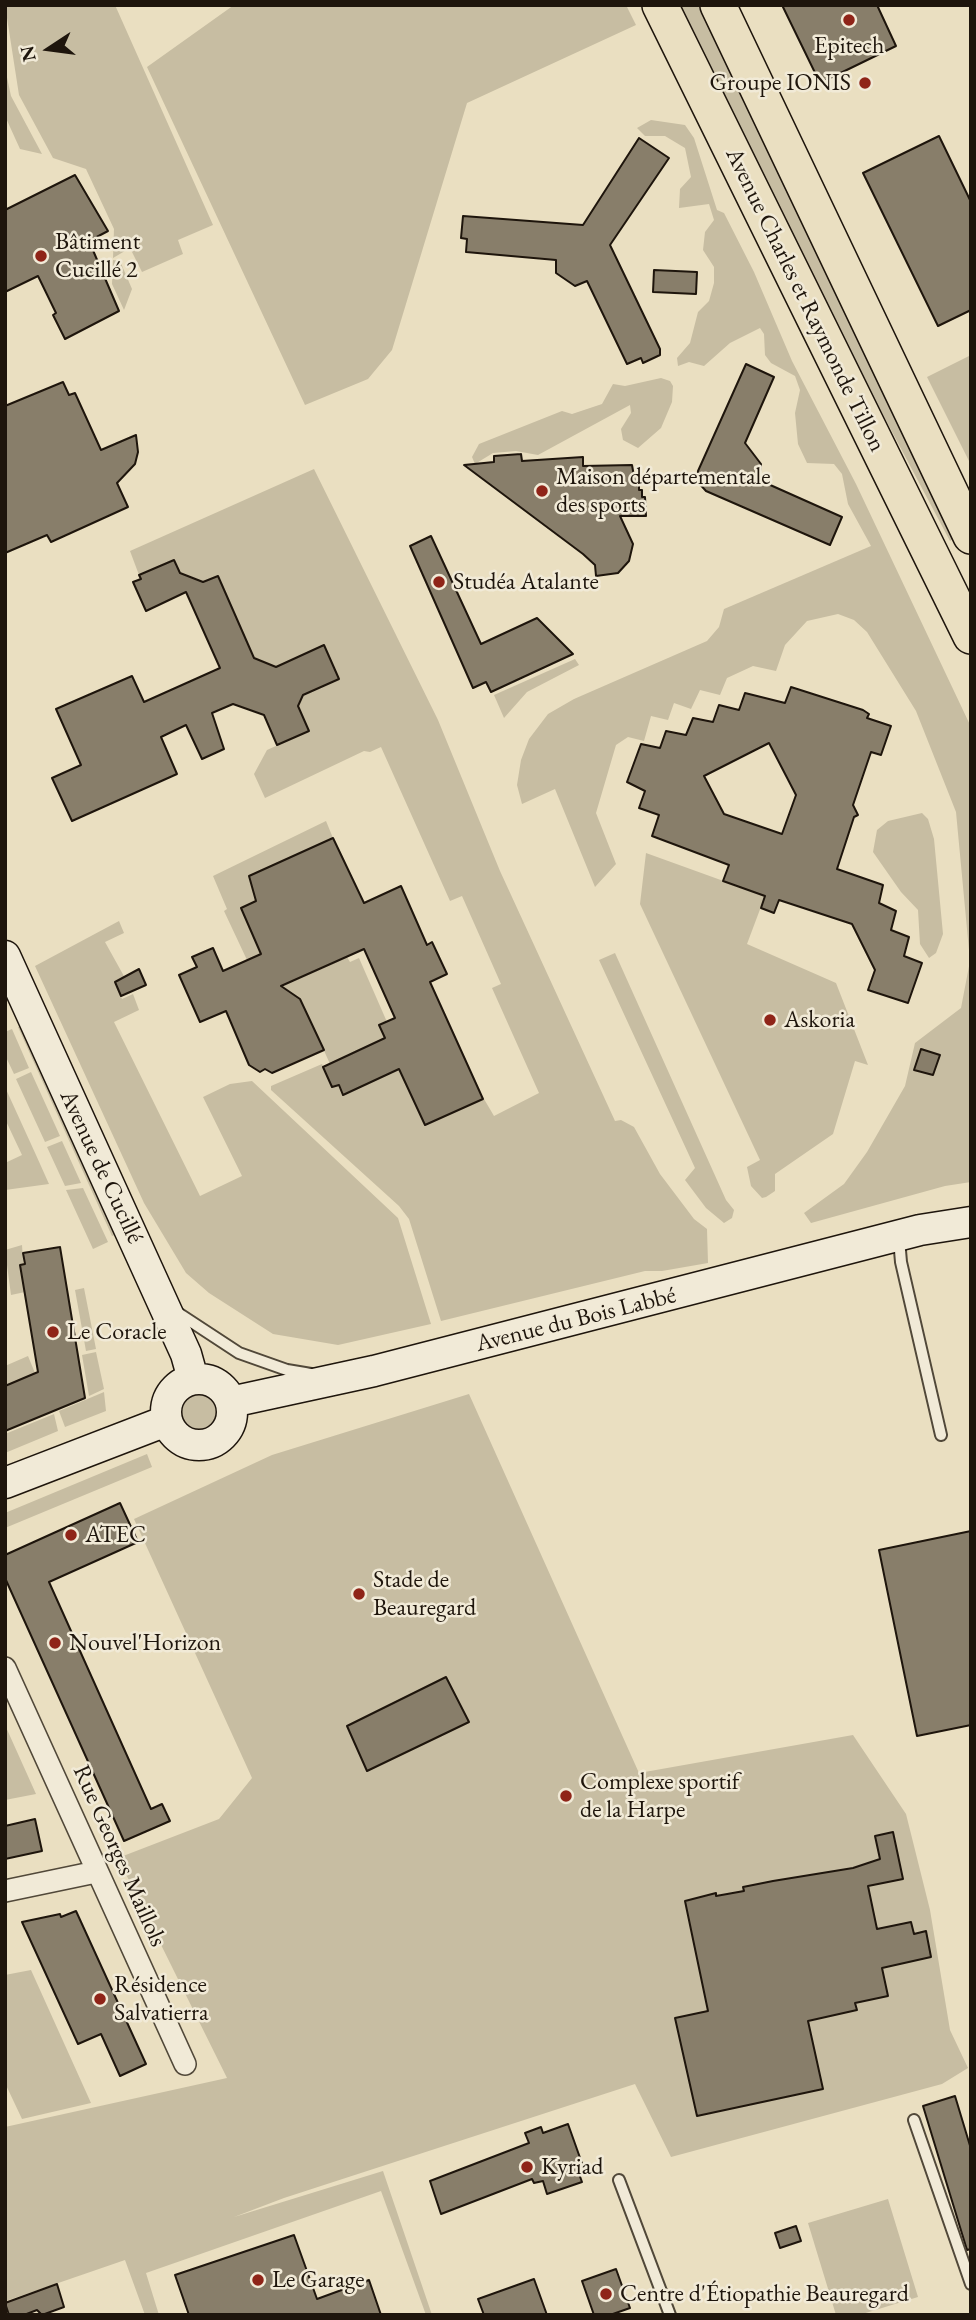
<!DOCTYPE html>
<meta charset="utf-8">
<style>
body{margin:0}
#map{position:relative;width:976px;height:2320px;overflow:hidden;background:#eadfc1;font-family:"EB Garamond",serif}
canvas{display:block}
.frame{position:absolute;inset:0;border:7px solid #1e150c;pointer-events:none}
.north{position:absolute;left:14px;top:14px;width:70px;height:70px;-webkit-text-stroke:5px #f1ead7;paint-order:stroke;rotate:257deg;font-size:19px;font-weight:700;line-height:28px;text-align:center;color:#1e150c}
.north::after{content:'';display:block;margin:auto;width:24px;height:32px;background:#1e150c;clip-path:polygon(50% 0,100% 100%,50% 72%,0 100%)}
</style>
<div id="map">
<canvas width="976" height="2320"></canvas>
<div class="frame"></div>
<div class="north">N</div>
</div>
<script>
const g = document.querySelector('canvas').getContext('2d');
g.lineJoin = 'round';
function paint(path, color) {
  g.fillStyle = color;
  g.fill(path, 'evenodd');
}
function toPath(rows) {
  const path = new Path2D();
  for (const r of rows) {
    if (r.length === 3) {
      path.moveTo(r[0] + r[2], r[1]);
      path.arc(r[0], r[1], r[2], 0, 2 * Math.PI);
      continue;
    }
    path.moveTo(r[0], r[1]);
    for (let i = 2; i < r.length; i += 2) path.lineTo(r[i], r[i + 1]);
  }
  return path;
}
function trace(path, color, width, dash) {
  g.strokeStyle = color;
  g.lineWidth = width;
  g.lineCap = dash ? 'butt' : 'round';
  g.setLineDash(dash || []);
  g.stroke(path);
}
function drawText(font, color, halo, rows, align = 'center') {
  g.font = font + ' "EB Garamond",serif';
  g.lineWidth = 5;
  g.setLineDash([]);
  g.textBaseline = 'middle';
  g.strokeStyle = halo;
  g.fillStyle = color;
  for (const [text, x, y, turn = 0] of rows) {
    g.save();
    g.translate(x, y);
    g.rotate((+turn || 0) * Math.PI / 180);
    g.textAlign = isNaN(turn) ? turn : align;
    if (halo) g.strokeText(text, 0, 0);
    g.fillText(text, 0, 0);
    g.restore();
  }
}
paint(toPath([
 [5,5,115,5,213,225,178,240,183,254,142,272,130,248,113,258,114,229,86,169,53,158,19,95],
 [234,5,626,5,636,25,467,103,392,350,368,379,305,405,147,67],
 [673,5,710,5,960,535,950,541,881,411,852,377],
 [5,68,11,96,42,154,20,149,5,116],
 [651,120,685,125,694,138,717,210,724,213,754,272,792,361,856,484,971,727,971,1182,945,1186,811,1223,804,1213,844,1184,867,1152,905,1086,915,1043,961,1008,970,961,956,812,916,711,867,632,854,620,838,614,807,621,785,645,776,671,753,666,727,678,720,695,700,690,691,709,674,703,668,720,651,716,644,741,628,737,616,745,596,813,616,864,595,887,555,789,522,804,517,785,521,760,529,739,548,714,574,699,707,641,719,627,724,609,871,546,848,504,842,474,834,464,807,463,798,444,795,413,800,390,795,376,771,363,765,355,764,334,760,328,730,343,704,366,689,362,678,366,677,358,690,343,698,312,709,301,714,283,714,267,703,250,705,232,714,220,709,204,679,208,680,189,691,177,685,148,665,136,645,136,637,128],
 [113,260,120,261,132,289,124,310,112,284],
 [971,355,971,465,927,377],
 [661,378,670,381,673,386,672,402,661,428,638,448,623,440,621,429,631,413,630,405,538,455,516,451,493,453,475,464,472,457,479,444,562,411,572,414,602,404,613,384,625,386],
 [314,469,438,720,500,871,615,1121,621,1120,634,1127,660,1174,694,1219,707,1229,708,1263,662,1271,645,1271,441,1321,409,1219,399,1206,271,1090,271,1086,322,1064,332,1087,339,1085,343,1094,399,1069,425,1125,484,1099,494,1116,539,1093,492,988,501,984,462,896,450,901,381,747,370,752,364,751,265,798,254,774,267,750,309,731,298,706,303,695,339,679,325,646,276,667,254,658,218,576,203,582,180,573,174,560,139,575,130,551],
 [575,659,579,665,527,692,504,718,494,695],
 [922,813,928,819,934,839,943,934,936,953,929,958,920,944,918,910,901,892,873,852,877,830,888,821],
 [326,821,333,838,249,876,257,895,254,897,256,901,241,908,261,954,247,960,224,911,227,909,213,876],
 [646,853,765,896,747,944,836,983,868,1065,855,1061,833,1134,775,1174,775,1191,766,1197,762,1198,751,1186,747,1167,760,1160,640,904],
 [119,921,124,933,105,942,125,978,115,982,122,999,133,994,139,1010,114,1022,200,1196,242,1176,203,1097,230,1084,252,1081,398,1218,431,1324,338,1345,273,1334,209,1293,186,1273,144,1203,35,966],
 [615,953,726,1200,734,1210,732,1218,724,1223,706,1208,685,1180,695,1168,599,960],
 [347,957,350,962,359,958,387,1022,379,1025,385,1038,330,1064,313,1026,301,1009,304,1007,300,999,279,990,288,963,296,980],
 [23,1024,118,1234,112,1236,18,1027],
 [12,1029,29,1068,14,1074,5,1055,5,1032],
 [31,1072,60,1136,45,1142,16,1079],
 [5,1087,36,1155,49,1184,5,1190,5,1163,22,1155,5,1119],
 [62,1141,81,1183,65,1186,47,1147],
 [83,1188,108,1242,93,1249,66,1190],
 [22,1245,25,1292,11,1295,5,1250],
 [84,1288,96,1349,86,1351,75,1290],
 [96,1352,104,1389,89,1396,82,1355],
 [28,1356,35,1373,5,1386,5,1366],
 [202,1413,23],
 [104,1392,106,1411,65,1427,59,1411],
 [469,1394,639,1773,853,1735,906,1814,930,1910,950,2030,968,2068,942,2084,671,2157,635,2084,284,2198,234,2217,383,2171,432,2315,426,2315,381,2191,146,2273,159,2315,145,2315,125,2260,6,2301,5,2127,227,2078,118,1858,219,1819,252,1778,134,1519,272,1455],
 [54,1414,58,1431,5,1453,5,1434],
 [147,1454,152,1467,5,1528,5,1513],
 [5,1725,36,1794,5,1800],
 [31,1970,91,2103,22,2119,5,2083,5,1975],
 [888,2199,918,2297,859,2315,836,2315,808,2223]
]), '#c7bda2');
const building = toPath([
 [782,5,877,5,896,46,820,83,782,5],
 [939,136,971,202,971,310,938,326,863,173,939,136],
 [639,138,669,158,610,245,660,349,660,355,643,363,641,358,627,364,587,281,575,286,556,273,556,260,466,252,467,239,461,238,463,216,583,225,639,138],
 [75,175,108,231,89,241,119,311,65,339,53,315,56,313,38,276,5,292,5,210,75,175],
 [654,270,697,272,696,294,653,292,654,270],
 [746,364,774,377,745,443,761,464,759,480,842,517,830,545,706,491,697,481,698,471,746,364],
 [63,382,69,395,75,393,101,450,136,435,138,452,135,464,117,483,128,507,51,542,47,535,5,553,5,406,63,382],
 [521,454,522,461,583,457,583,466,632,465,635,482,639,482,639,490,642,490,642,497,645,497,646,516,620,516,633,544,629,561,618,573,596,576,595,565,583,554,464,465,494,462,494,456,521,454],
 [431,536,481,644,537,618,573,654,491,692,486,682,473,688,410,546,431,536],
 [174,560,180,573,203,582,218,576,254,658,276,667,324,645,339,679,303,695,298,706,309,731,277,745,264,715,233,704,212,713,224,749,202,759,186,725,161,737,177,774,72,821,52,778,81,765,56,709,132,676,144,702,220,668,186,592,146,611,133,582,141,579,139,575,174,560],
 [791,687,863,710,869,714,867,718,891,726,881,755,871,752,853,805,858,815,854,817,837,869,883,885,879,903,896,911,891,930,909,937,904,956,922,963,908,1003,868,990,875,970,852,924,779,900,774,913,761,908,765,896,723,881,729,865,652,836,659,815,639,808,645,791,627,782,641,744,660,748,666,731,686,735,693,718,713,722,719,705,739,710,745,693,785,703,791,687],
 [769,743,796,795,782,834,724,814,704,776,769,743],
 [333,838,364,903,401,886,427,945,432,942,447,974,430,982,483,1099,425,1125,399,1069,343,1095,339,1085,332,1087,323,1067,385,1038,379,1025,395,1018,364,949,281,986,300,999,324,1050,272,1073,265,1069,260,1072,249,1065,226,1011,200,1022,179,975,197,967,192,957,213,948,223,971,261,954,241,908,256,901,249,876,333,838],
 [139,969,146,985,121,996,115,982,139,969],
 [921,1049,940,1055,933,1075,914,1070,921,1049],
 [60,1247,85,1398,5,1431,5,1386,38,1372,20,1265,25,1264,23,1253,60,1247],
 [120,1503,138,1542,49,1582,151,1809,162,1804,170,1821,124,1841,5,1578,5,1555,120,1503],
 [971,1531,971,1725,917,1736,879,1550,971,1531],
 [446,1677,469,1722,367,1771,347,1726,446,1677],
 [35,1819,42,1851,5,1859,5,1826,35,1819],
 [893,1832,903,1879,868,1886,877,1929,911,1922,914,1934,926,1931,931,1957,882,1968,888,1996,855,2003,857,2010,808,2021,823,2089,697,2116,675,2018,708,2011,685,1901,716,1893,716,1896,744,1891,743,1887,773,1881,853,1868,880,1859,875,1836,893,1832],
 [76,1911,146,2064,120,2076,101,2034,78,2044,22,1922,60,1914,61,1917,76,1911],
 [955,2096,971,2149,971,2249,967,2250,923,2106,955,2096],
 [568,2124,584,2169,578,2171,582,2182,547,2194,543,2181,534,2183,532,2179,441,2214,430,2181,529,2143,525,2133,541,2127,543,2133,568,2124],
 [796,2226,801,2241,780,2248,775,2233,796,2226],
 [294,2235,317,2299,369,2280,381,2315,189,2315,175,2275,294,2235],
 [616,2269,630,2308,610,2315,594,2315,582,2281,616,2269],
 [534,2279,547,2315,484,2315,478,2299,534,2279],
 [57,2284,64,2307,42,2315,37,2310,24,2315,9,2315,5,2303,57,2284]
]);
paint(building, '#887e6a');
trace(building, '#1e150c', 2);
const lane = toPath([
 [899,1239,901,1262,941,1435],
 [178,1313,239,1353,287,1370,311,1374],
 [914,2120,971,2284],
 [619,2180,670,2315]
]);
const street = toPath([
 [5,1668,185,2064],
 [5,1891,96,1872]
]);
const secondary = toPath([
 [5,956,186,1354,193,1379],
 [199,1412,33],
 [231,1402,374,1371,920,1230,971,1222],
 [5,1483,166,1421]
]);
const primary = toPath([
 [660,5,971,636],
 [718,5,971,536]
]);
trace(lane, '#514839', 14);
trace(street, '#514839', 24);
trace(secondary, '#1e150c', 33);
trace(primary, '#1e150c', 38);
trace(lane, '#f1ead7', 10);
trace(street, '#f1ead7', 21);
trace(secondary, '#f1ead7', 30);
trace(primary, '#eadfc1', 35);
for (const [x, y, r, color] of [
 [849,20,7,"#8f2418"],
 [865,83,7,"#8f2418"],
 [41,256,7,"#8f2418"],
 [542,491,7,"#8f2418"],
 [439,582,7,"#8f2418"],
 [770,1020,7,"#8f2418"],
 [53,1332,7,"#8f2418"],
 [71,1535,7,"#8f2418"],
 [359,1594,7,"#8f2418"],
 [55,1643,7,"#8f2418"],
 [566,1796,7,"#8f2418"],
 [100,1999,7,"#8f2418"],
 [527,2167,7,"#8f2418"],
 [258,2280,7,"#8f2418"],
 [606,2294,7,"#8f2418"]
]) {
  const dot = new Path2D();
  dot.arc(x, y, r, 0, 2 * Math.PI);
  g.fillStyle = color;
  g.fill(dot);
  trace(dot, '#f1ead7', 2.5);
}
drawText('24px', '#1e150c', '#f1ead7', [
 ["Epitech",849,46,"center"],
 ["Groupe IONIS",851,83,"right"],
 ["Bâtiment",55,242],
 ["Cucillé 2",55,270],
 ["Maison départementale",556,477],
 ["des sports",556,505],
 ["Studéa Atalante",453,582],
 ["Askoria",784,1020],
 ["Le Coracle",67,1332],
 ["ATEC",85,1535],
 ["Stade de",373,1580],
 ["Beauregard",373,1608],
 ["Nouvel'Horizon",69,1643],
 ["Complexe sportif",580,1782],
 ["de la Harpe",580,1810],
 ["Résidence",114,1985],
 ["Salvatierra",114,2013],
 ["Kyriad",541,2167],
 ["Le Garage",272,2280],
 ["Centre d'Étiopathie Beauregard",620,2294]
], 'left');
drawText('24px', '#1e150c', '#f1ead7', [
 ["Avenue Charles et Raymonde Tillon",805,300,64],
 ["Avenue de Cucillé",101,1167,65],
 ["Avenue du Bois Labbé",576,1320,-14],
 ["Rue Georges Maillols",119,1856,66]
]);
</script>
